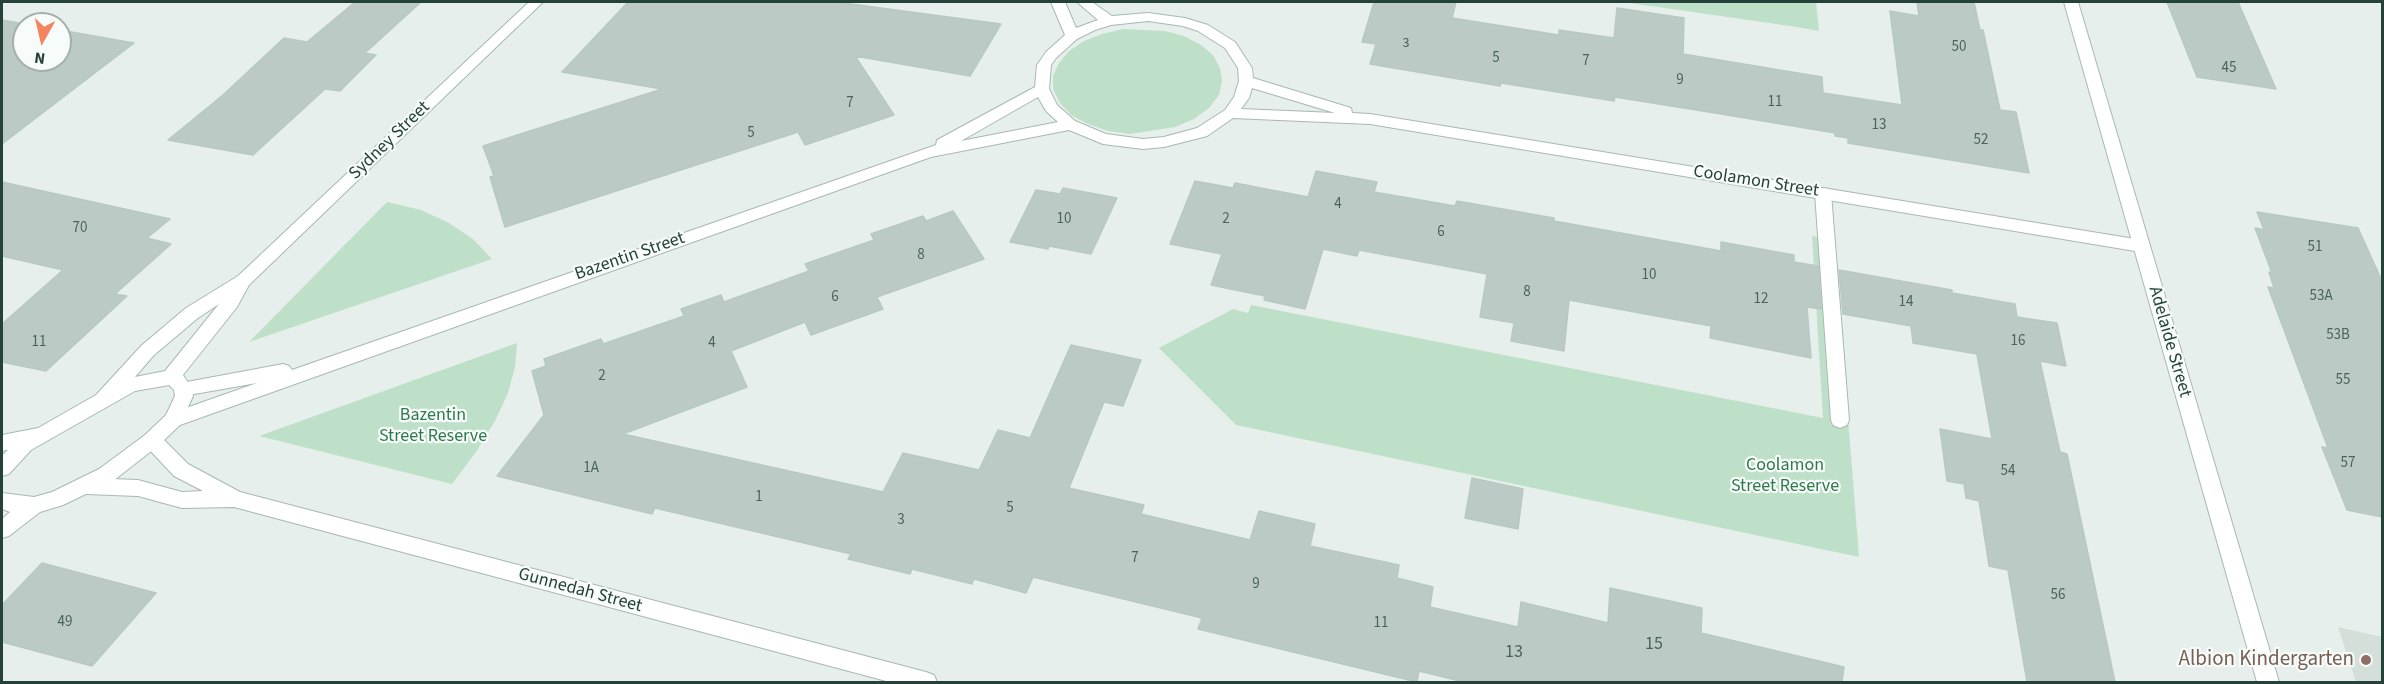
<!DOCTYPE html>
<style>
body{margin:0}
#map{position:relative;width:2384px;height:684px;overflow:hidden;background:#e6efeb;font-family:"Source Sans 3",sans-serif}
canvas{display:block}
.frame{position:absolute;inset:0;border:3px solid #24423a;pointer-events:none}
.north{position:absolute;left:12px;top:12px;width:60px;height:60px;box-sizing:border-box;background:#f7fbf9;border:2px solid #a3b1ad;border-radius:50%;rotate:188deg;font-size:16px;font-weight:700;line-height:24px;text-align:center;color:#24423a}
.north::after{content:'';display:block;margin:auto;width:21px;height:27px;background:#f4845f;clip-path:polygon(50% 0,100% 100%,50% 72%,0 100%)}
</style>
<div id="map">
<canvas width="2384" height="684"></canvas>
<div class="frame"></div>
<div class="north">N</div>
</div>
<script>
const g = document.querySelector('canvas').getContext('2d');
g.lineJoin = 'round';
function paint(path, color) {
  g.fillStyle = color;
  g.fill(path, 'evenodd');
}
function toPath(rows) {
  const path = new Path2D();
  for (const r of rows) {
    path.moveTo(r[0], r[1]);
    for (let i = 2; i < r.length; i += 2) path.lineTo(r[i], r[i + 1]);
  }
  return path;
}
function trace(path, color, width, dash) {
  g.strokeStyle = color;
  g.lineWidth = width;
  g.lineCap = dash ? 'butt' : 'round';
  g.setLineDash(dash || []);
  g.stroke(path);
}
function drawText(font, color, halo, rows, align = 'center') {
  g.font = font + ' "Source Sans 3",sans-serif';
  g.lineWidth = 4.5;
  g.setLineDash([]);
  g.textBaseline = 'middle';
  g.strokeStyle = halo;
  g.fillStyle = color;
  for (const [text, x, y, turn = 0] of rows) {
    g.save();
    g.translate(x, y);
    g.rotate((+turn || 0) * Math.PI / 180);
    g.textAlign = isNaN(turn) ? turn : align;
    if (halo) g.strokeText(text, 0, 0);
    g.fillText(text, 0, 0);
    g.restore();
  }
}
paint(toPath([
 [2338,627,2382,637,2382,682,2356,682]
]), '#d4dfda');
paint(toPath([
 [1623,2,1816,2,1819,31,1790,26],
 [1123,29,1165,31,1184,36,1201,45,1213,55,1220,68,1222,81,1219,95,1209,108,1194,119,1175,127,1130,134,1108,131,1088,124,1071,115,1060,103,1053,89,1053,76,1059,63,1069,51,1084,41,1102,34],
 [387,202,421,210,449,223,473,239,492,259,249,342],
 [1812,236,1834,240,1859,557,1236,425,1159,348,1233,309,1248,313,1251,305,1823,418],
 [517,343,515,367,508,393,495,421,476,452,452,484,259,436]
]), '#bfe0c8');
const building = toPath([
 [355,2,421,2,365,53,376,55,340,91,325,89,253,155,168,140,223,95,284,38,307,42,355,2],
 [628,2,836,2,1001,24,970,76,855,56,894,115,805,145,798,132,505,227,490,177,494,176,483,146,662,89,562,72,628,2],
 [1374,2,1456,2,1452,18,1559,35,1559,30,1614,38,1617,8,1684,18,1683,54,1822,77,1823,93,1902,105,1890,11,1919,16,1917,2,1974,2,1980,30,1983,30,2000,110,2016,112,2029,173,1848,143,1848,138,1835,136,1835,133,1715,113,1615,97,1614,101,1501,83,1500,86,1370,64,1376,44,1362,42,1374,2],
 [2167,2,2238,2,2276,89,2197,77,2167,2],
 [2,20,25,24,24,60,60,60,60,30,134,43,2,144,2,20],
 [1316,171,1377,182,1374,192,1455,206,1457,201,1554,218,1554,221,1721,251,1721,242,1794,255,1794,262,1818,266,1821,309,1807,307,1811,358,1710,338,1711,326,1569,300,1564,351,1511,341,1514,323,1480,317,1487,274,1359,250,1357,256,1323,249,1305,309,1264,300,1265,296,1211,285,1222,254,1170,244,1195,181,1233,188,1235,183,1308,197,1316,171],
 [2,182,170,219,147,238,171,244,115,294,127,296,46,371,2,362,2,324,63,270,2,256,2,182],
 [1063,188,1117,198,1091,254,1049,246,1048,249,1010,242,1036,190,1060,194,1063,188],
 [953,211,984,259,877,297,883,309,811,335,805,322,731,351,747,387,623,434,883,492,903,453,979,470,998,430,1030,438,1071,345,1141,360,1123,406,1104,402,1069,488,1144,505,1141,514,1250,540,1259,511,1315,524,1310,546,1399,565,1397,578,1433,587,1430,607,1518,627,1521,602,1608,623,1610,588,1702,608,1701,633,1844,667,1842,682,1464,682,1419,671,1417,682,1198,629,1202,618,1033,577,1026,593,974,579,972,584,912,569,910,574,848,559,851,554,655,508,652,514,497,476,544,415,532,371,546,366,544,359,601,339,603,344,684,316,681,309,721,295,724,302,809,271,805,264,874,240,871,234,923,216,926,221,953,211],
 [2257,212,2358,228,2382,281,2382,517,2347,510,2322,447,2328,448,2268,287,2274,288,2269,272,2272,273,2255,228,2264,230,2257,212],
 [1839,270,1952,290,1952,293,2015,304,2017,317,2057,323,2066,366,2040,361,2060,452,2067,454,2115,682,2027,682,2008,570,1989,566,1979,501,1966,498,1964,484,1947,481,1940,429,1992,439,1977,354,1913,343,1911,326,1843,314,1839,270],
 [1472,478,1523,489,1518,529,1465,518,1472,478],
 [42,563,156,593,92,666,2,642,2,605,42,563]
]);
paint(building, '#bbcac4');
trace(building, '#b8c9c2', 1.5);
const service = toPath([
 [1823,188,1829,189,1831,193,1849,420,1847,425,1840,428,1833,425,1831,420,1815,193,1817,189,1823,188]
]);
const minor = toPath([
 [1051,2,1065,2,1076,28,1098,20,1077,2,1092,2,1112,16,1148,13,1185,18,1208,25,1235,42,1252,68,1253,78,1351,108,1352,113,1370,114,2141,240,2147,242,2149,246,2147,250,2141,252,1370,124,1233,118,1207,136,1164,147,1143,149,1103,144,1069,130,931,157,180,425,173,428,166,425,164,420,166,415,257,383,183,396,176,394,174,389,176,384,283,364,289,366,292,370,936,145,937,140,1035,87,1037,65,1046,52,1065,35,1051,2],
 [1148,21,1183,26,1198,31,1225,48,1238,68,1239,81,1234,97,1225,110,1197,128,1164,137,1143,139,1106,134,1075,121,1057,105,1049,89,1051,65,1056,58,1077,39,1095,30,1111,25,1148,21],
 [1252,88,1335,113,1241,109,1249,98,1252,88],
 [1038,97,1046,111,1058,122,961,141,1038,97],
 [38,428,45,431,48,436,45,441,2,451,2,435,38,428],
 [152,432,159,435,188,464,240,492,926,672,934,675,937,682,890,682,234,507,182,508,138,496,86,494,79,492,76,486,79,480,86,478,138,480,182,492,203,491,174,476,145,445,142,440,145,435,152,432]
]);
const tertiary = toPath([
 [529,2,543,2,249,285,237,307,183,375,192,389,193,396,180,425,159,445,113,481,63,505,40,512,9,536,2,538,2,519,10,512,2,509,2,493,34,497,52,492,99,469,145,435,166,415,175,396,174,390,169,385,135,391,31,450,9,474,2,476,2,456,17,440,96,395,142,345,186,308,238,276,529,2],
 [219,304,165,371,135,377,154,355,198,318,219,304],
 [2064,2,2078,2,2279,682,2257,682,2064,2]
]);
trace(service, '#a8b8b2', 2);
trace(minor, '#a8b8b2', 2);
trace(tertiary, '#a8b8b2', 2);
paint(service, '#fff');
paint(minor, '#fff');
paint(tertiary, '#fff');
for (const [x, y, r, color] of [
 [2366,660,6,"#8d6e63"]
]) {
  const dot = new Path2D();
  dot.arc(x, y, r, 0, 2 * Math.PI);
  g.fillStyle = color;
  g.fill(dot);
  trace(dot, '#f7fbf9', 2);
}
drawText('14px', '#4a645c', null, [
 ["3",1406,44]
]);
drawText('15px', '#4a645c', null, [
 ["50",1959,48],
 ["5",1496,59],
 ["7",1586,62],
 ["45",2229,69],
 ["9",1680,81],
 ["11",1775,103],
 ["7",850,104],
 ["13",1879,126],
 ["5",751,134],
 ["52",1981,141],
 ["4",1338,205],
 ["10",1064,220],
 ["2",1226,220],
 ["70",80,229],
 ["6",1441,233],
 ["51",2315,248],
 ["8",921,256],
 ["10",1649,276],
 ["8",1527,293],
 ["53A",2321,297],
 ["6",835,298],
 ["12",1761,300],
 ["14",1906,303],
 ["53B",2338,336],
 ["16",2018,342],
 ["11",39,343],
 ["4",712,344],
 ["2",602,377],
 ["55",2343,381],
 ["57",2348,464],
 ["1A",591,469],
 ["54",2008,472],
 ["1",759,498],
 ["5",1010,509],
 ["3",901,521],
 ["7",1135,559],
 ["9",1256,585],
 ["56",2058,596],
 ["49",65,623],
 ["11",1381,624]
]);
drawText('18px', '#24423a', '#f7fbf9', [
 ["Sydney Street",390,141,-44],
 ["Coolamon Street",1756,182,9],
 ["Bazentin Street",630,257,-19],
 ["Adelaide Street",2169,342,74],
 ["Gunnedah Street",580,591,15]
]);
drawText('18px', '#2d7a4b', '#f7fbf9', [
 ["Bazentin",433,416],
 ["Street Reserve",433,437],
 ["Coolamon",1785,466],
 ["Street Reserve",1785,487]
]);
drawText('18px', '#4a645c', null, [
 ["15",1654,645],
 ["13",1514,653]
]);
drawText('21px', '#785e54', '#f7fbf9', [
 ["Albion Kindergarten",2354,660]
], 'right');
</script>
